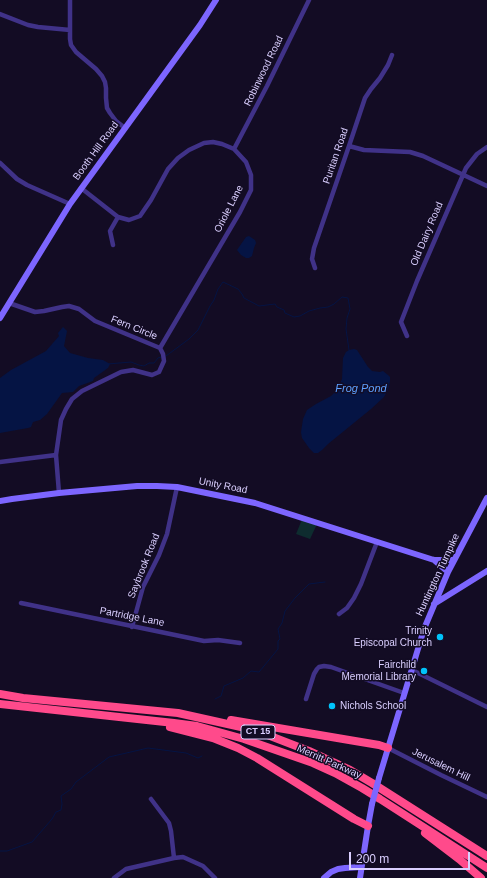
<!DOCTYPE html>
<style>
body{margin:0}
#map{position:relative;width:487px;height:878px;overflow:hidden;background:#130c24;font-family:Arial,sans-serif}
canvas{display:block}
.scale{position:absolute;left:349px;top:852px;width:121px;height:18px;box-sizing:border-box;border:2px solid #dacfff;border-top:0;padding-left:5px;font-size:12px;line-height:14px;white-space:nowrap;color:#dacfff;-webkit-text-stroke:3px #130c24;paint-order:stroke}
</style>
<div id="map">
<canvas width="487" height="878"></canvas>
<div class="scale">200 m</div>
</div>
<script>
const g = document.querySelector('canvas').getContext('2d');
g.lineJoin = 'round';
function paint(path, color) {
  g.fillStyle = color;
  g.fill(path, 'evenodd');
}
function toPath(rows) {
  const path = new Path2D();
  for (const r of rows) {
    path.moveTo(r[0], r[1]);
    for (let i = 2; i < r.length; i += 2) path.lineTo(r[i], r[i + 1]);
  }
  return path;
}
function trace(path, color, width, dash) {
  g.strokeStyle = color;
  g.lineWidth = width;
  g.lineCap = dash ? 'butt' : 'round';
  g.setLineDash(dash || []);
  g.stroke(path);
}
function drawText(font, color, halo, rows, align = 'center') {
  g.font = font + ' Arial,sans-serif';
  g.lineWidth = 3;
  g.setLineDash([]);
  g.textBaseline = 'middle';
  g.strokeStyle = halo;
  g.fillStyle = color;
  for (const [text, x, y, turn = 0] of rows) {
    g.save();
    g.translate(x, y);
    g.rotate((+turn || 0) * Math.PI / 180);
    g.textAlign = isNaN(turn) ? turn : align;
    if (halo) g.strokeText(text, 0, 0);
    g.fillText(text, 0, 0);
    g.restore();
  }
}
paint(toPath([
 [303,517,318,522,310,539,296,534]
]), '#0e2c2f');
paint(toPath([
 [249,236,255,240,256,243,254,248,252,256,249,258,246,258,241,255,237,250,246,237],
 [63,327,67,331,64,346,70,353,88,358,103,360,110,364,108,368,94,378,93,381,79,386,73,392,62,393,47,414,40,420,33,422,31,427,28,428,0,433,0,378,11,370,46,351,59,336,58,333],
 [354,349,357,350,368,367,372,371,380,372,383,371,388,375,390,377,390,381,388,390,384,397,371,409,328,444,322,450,318,453,314,453,309,448,302,438,301,432,303,419,307,410,316,404,331,396,337,390,342,379,343,358,346,352,349,350]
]), '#051444');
trace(toPath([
 [166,356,189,339,198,330,210,306,214,300,218,289,223,282,238,289,242,294,244,298,259,306,275,304,277,307,284,310,285,313,294,317,300,316,309,311,320,308,328,307,334,304,342,297,348,298,350,309,347,318,346,329,349,350],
 [108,364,131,362,139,365,144,366,149,363,154,363,158,358,161,357],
 [215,699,221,696,224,686,243,678,251,671,259,672,264,666,278,649,278,641,280,639,278,629,282,623,285,611,295,598,309,584,325,582],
 [0,851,7,851,32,842,52,819,56,812,61,810,62,804,61,796,71,789,76,782,109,757,148,748,186,753,198,758,202,756]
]), '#051444', 1);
trace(toPath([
 [70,0,70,39,71,45,76,52,96,69,102,76,105,82,106,88,106,98,107,108,110,113,116,121,125,128],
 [0,14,28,25,38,27,70,30],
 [349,146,364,150,410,152,423,156,487,186],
 [234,149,267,86,309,0],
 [0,163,17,179,27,185,70,204],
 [81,188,118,217,129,220,140,216,151,200,168,169,178,158,189,150,204,143,213,142,222,144,234,149,246,162,251,175,251,190,240,212,160,348],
 [113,245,110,231,118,217],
 [315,268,312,259,314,248,349,146,365,98,371,89,380,78,388,65,392,55],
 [9,303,35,312,44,311,62,307,69,306,79,309,95,321,160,348,163,354,164,361,159,372,152,375,133,370,121,372,82,391,72,399,66,409,61,420,56,455,59,493],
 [407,336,401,322,417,281,466,168,477,154,487,147],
 [0,462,56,455],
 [21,603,204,641,218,640,240,643],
 [339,614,347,608,354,598,361,584,377,542],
 [132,627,143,587,159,555,167,534,177,487],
 [412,670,487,707],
 [306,699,314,674,317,669,319,667,324,666,331,667,404,693],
 [388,748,441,775,487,797],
 [151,799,169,823,171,831,174,858],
 [114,878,126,869,174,858,183,857,203,866,215,878]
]), '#403288', 4.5);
trace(toPath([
 [0,318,70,204,200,25,216,0],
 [0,501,12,499,59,493,137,486,157,486,177,487,255,503,434,560,454,560],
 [434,560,448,572],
 [434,604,487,571],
 [379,778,424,629,448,572,487,498],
 [324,878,331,872,338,869,345,868,361,867],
 [360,878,368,826,372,804]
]), '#7d66ff', 6);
trace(toPath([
 [0,694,23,698,178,713,241,727,265,734,309,751,350,770,372,783,487,856],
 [0,704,174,723,197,726,244,739,313,763,335,773,362,788,380,799,487,868],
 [231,720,355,741,379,745,388,748],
 [170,727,213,738,238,748,257,758,354,819,368,826],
 [425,833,459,859,481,878]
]), '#ff4a8b', 8);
trace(toPath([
 [372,804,379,778]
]), '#7d66ff', 6);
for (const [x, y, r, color] of [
 [440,637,4,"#00c3fa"],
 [424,671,4,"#00c3fa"],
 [332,706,4,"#00c3fa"]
]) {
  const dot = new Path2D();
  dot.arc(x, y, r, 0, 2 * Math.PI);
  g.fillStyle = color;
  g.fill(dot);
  trace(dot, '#130c24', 1.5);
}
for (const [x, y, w] of [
 [258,732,34]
]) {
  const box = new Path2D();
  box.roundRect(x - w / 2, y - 7, w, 14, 3);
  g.fillStyle = '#130c24';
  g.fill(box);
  trace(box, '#dacfff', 1);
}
drawText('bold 9px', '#dacfff', null, [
 ["CT 15",258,732]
]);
drawText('10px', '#dacfff', '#130c24', [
 ["Robinwood Road",264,71,-64],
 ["Booth Hill Road",96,151,-54],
 ["Puritan Road",336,156,-71],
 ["Oriole Lane",229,209,-63],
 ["Old Dairy Road",427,234,-67],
 ["Fern Circle",134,328,22],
 ["Unity Road",223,486,11],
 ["Saybrook Road",144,566,-68],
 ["Huntington Turnpike",438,575,-65],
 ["Partridge Lane",132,617,11],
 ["Merritt Parkway",329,762,24],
 ["Jerusalem Hill",441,765,26]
]);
drawText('10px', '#dacfff', '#130c24', [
 ["Trinity",432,631],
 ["Episcopal Church",432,643],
 ["Fairchild",416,665],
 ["Memorial Library",416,677],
 ["Nichols School",340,706,"left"]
], 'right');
drawText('italic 11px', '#5da0ff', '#130c24', [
 ["Frog Pond",361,389]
]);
</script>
